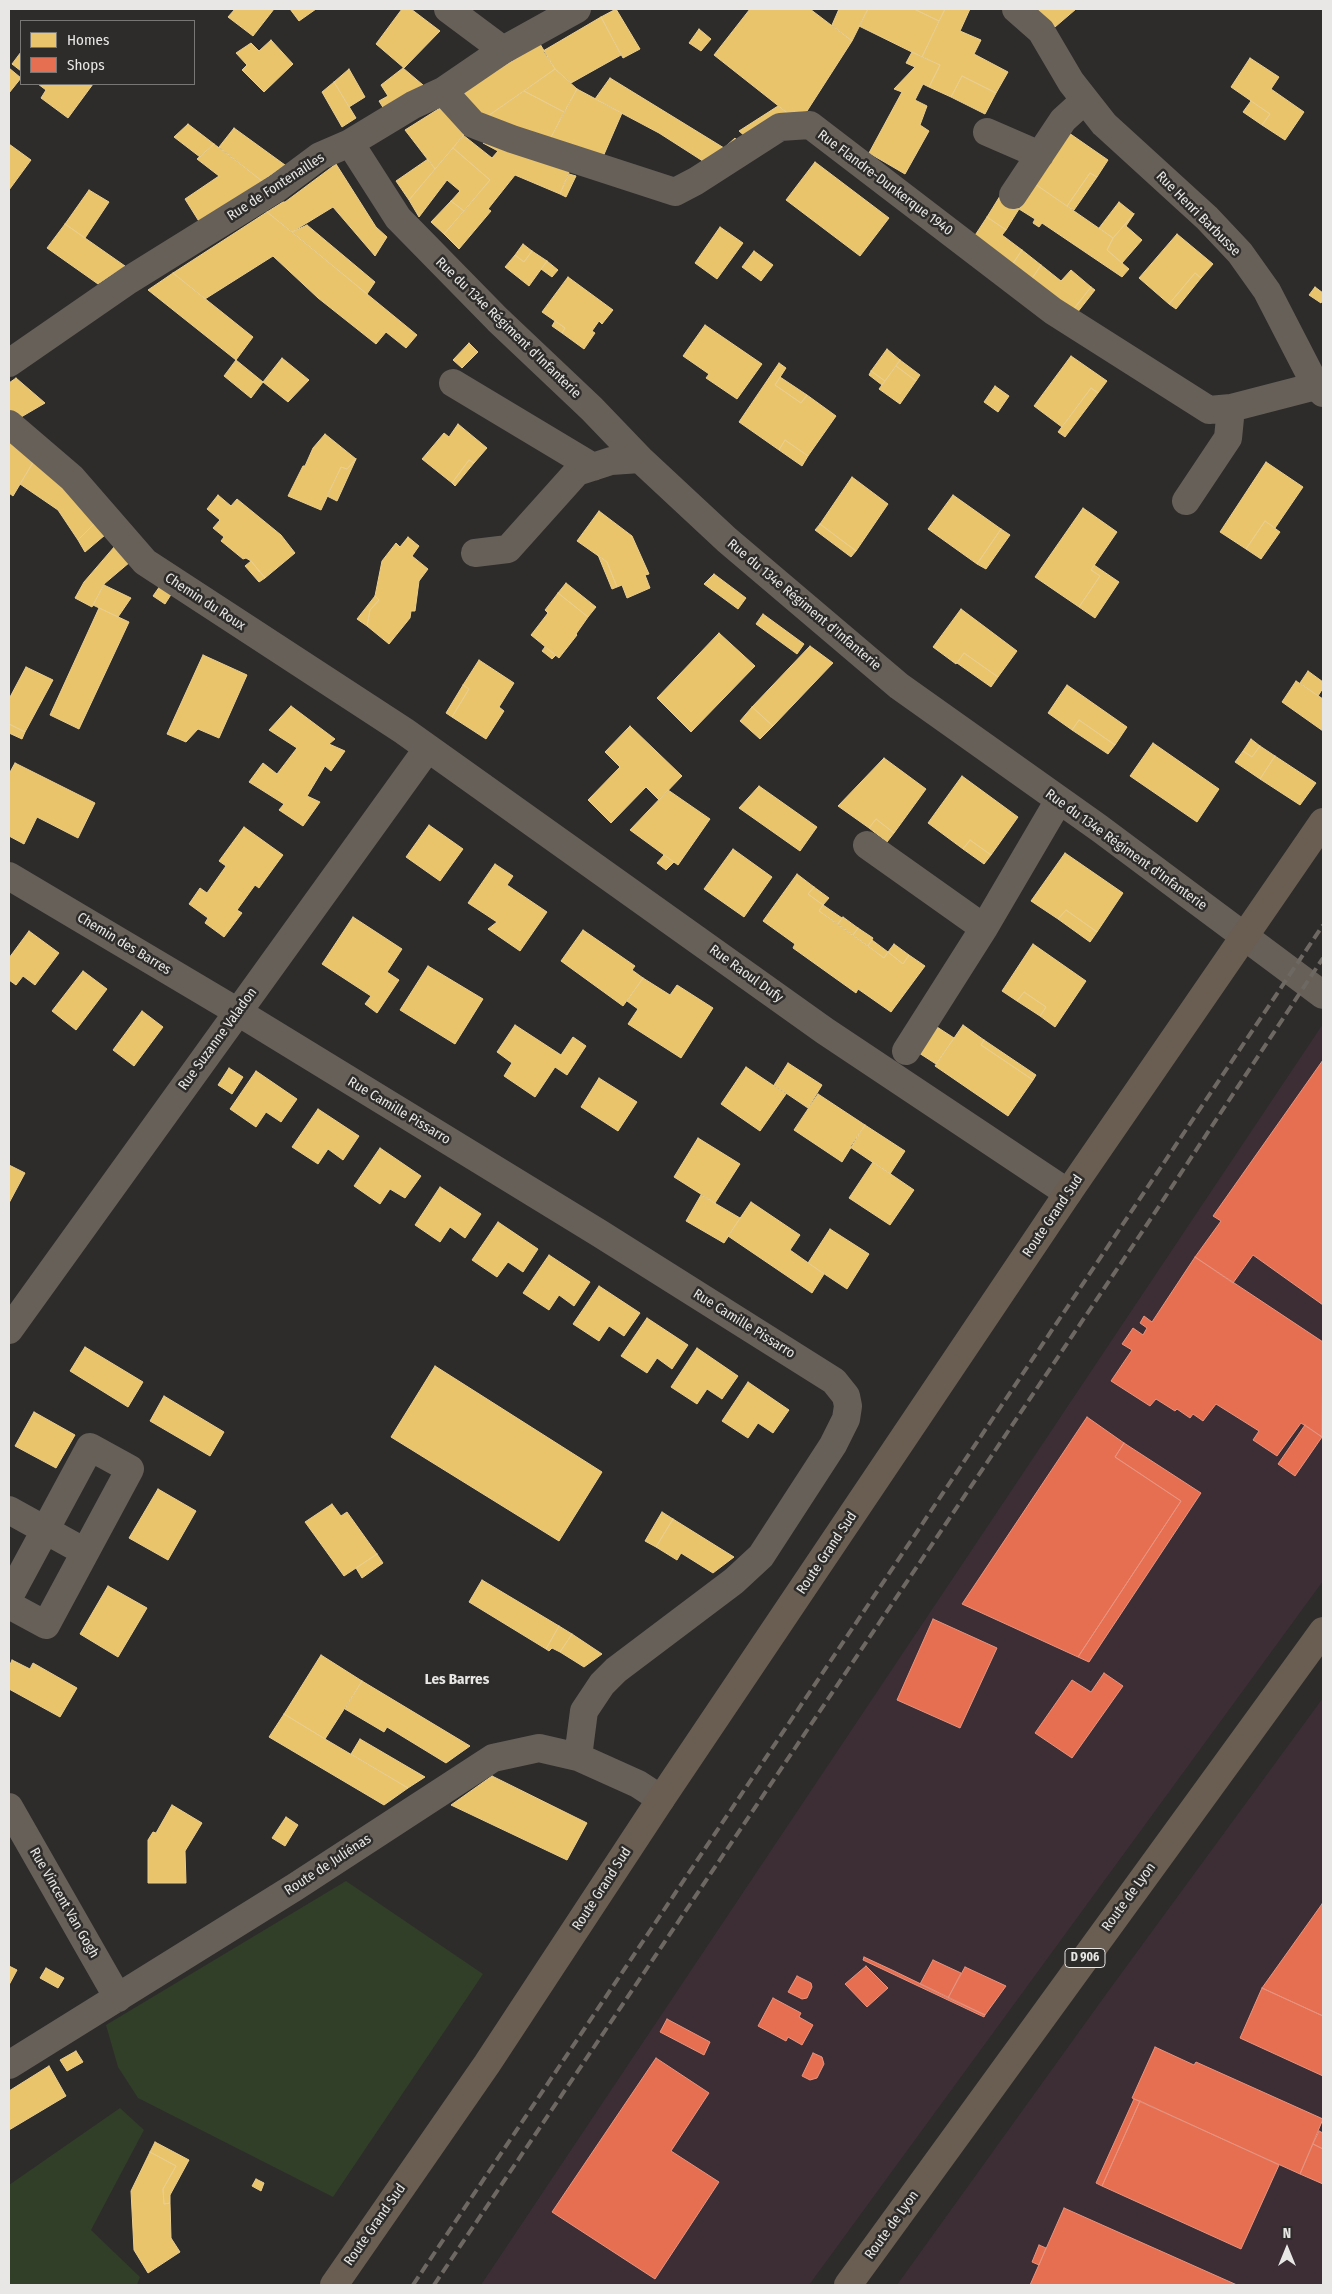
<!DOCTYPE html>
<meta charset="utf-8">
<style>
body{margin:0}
#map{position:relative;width:1332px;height:2294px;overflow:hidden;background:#2d2c2b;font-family:"Fira Sans Condensed",sans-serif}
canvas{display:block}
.frame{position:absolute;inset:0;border:10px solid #e8e7e6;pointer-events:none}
.legend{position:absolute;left:20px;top:20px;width:175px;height:65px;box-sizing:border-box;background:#2e2c2a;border:1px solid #787775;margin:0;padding:6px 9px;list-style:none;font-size:15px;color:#e8e7e6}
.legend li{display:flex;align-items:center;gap:10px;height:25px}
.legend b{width:25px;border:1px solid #787775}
.north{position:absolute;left:1262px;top:2224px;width:50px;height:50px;-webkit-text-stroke:4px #2e2c2a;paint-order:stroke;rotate:0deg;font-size:14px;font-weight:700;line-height:20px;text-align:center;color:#e8e7e6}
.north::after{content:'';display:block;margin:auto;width:18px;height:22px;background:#e8e7e6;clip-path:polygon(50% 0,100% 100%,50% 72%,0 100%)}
</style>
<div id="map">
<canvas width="1332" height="2294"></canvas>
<div class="frame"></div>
<ul class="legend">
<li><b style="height:14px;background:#e9c46a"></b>Homes</li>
<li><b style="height:14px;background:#e76f51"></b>Shops</li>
</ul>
<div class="north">N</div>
</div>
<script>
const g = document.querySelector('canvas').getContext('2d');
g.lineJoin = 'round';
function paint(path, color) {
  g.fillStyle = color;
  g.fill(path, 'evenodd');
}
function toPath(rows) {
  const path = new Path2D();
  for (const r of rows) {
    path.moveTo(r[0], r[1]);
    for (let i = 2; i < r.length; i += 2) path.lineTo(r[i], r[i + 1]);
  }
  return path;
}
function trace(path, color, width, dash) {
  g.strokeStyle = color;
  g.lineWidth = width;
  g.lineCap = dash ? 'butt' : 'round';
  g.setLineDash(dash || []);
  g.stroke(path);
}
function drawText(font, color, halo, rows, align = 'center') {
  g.font = font + ' "Fira Sans Condensed",sans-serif';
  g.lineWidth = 5;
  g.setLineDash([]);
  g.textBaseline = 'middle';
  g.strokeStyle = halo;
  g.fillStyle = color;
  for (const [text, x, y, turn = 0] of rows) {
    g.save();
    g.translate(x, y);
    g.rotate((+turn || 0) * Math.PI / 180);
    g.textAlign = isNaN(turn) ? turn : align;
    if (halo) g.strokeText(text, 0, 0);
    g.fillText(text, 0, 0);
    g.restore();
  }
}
paint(toPath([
 [1323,1024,1323,1581,809,2285,481,2285],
 [1323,1698,1323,2285,897,2285,1107,1993]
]), '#3d2e35');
paint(toPath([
 [346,1881,483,1974,333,2197,138,2098,118,2067,106,2025],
 [120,2108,144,2130,91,2230,140,2277,137,2285,9,2285,9,2185]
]), '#313e28');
const homes = toPath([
 [235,9,274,9,253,36,228,17,235,9],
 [290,9,316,9,299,21,290,9],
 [402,9,411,9,440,31,404,68,376,44,402,9],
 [616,9,640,49,623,58,601,17,616,9],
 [750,9,810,9,852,41,807,111,790,115,714,55,750,9],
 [839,9,868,9,852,41,832,25,839,9],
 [868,9,914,9,939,21,922,57,859,26,868,9],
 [914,9,945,9,939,21,914,9],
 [945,9,970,9,960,31,981,40,974,54,1008,72,996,93,962,76,951,97,929,87,940,65,922,57,945,9],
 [1036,9,1076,9,1055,27,1036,9],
 [601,17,621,55,571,83,555,69,543,51,601,17],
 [699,29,711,39,701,51,689,43,699,29],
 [271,40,293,64,264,92,242,70,247,65,236,53,251,43,259,51,271,40],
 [540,44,555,69,485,118,457,95,540,44],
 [21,52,21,71,12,64,21,52],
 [912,52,940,65,929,87,923,84,915,100,927,106,920,125,929,131,905,174,869,153,902,92,894,89,915,67,906,63,912,52],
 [1250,58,1279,77,1271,89,1304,112,1285,140,1262,125,1270,114,1231,87,1250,58],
 [9,68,21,78,9,93,9,68],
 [403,68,423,85,384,109,379,101,388,96,381,85,403,68],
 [349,69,365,97,349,107,334,82,349,69],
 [555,69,577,89,564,112,524,91,555,69],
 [962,76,996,93,985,114,951,97,962,76],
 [610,78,724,148,735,138,739,143,746,137,739,131,778,106,790,115,709,165,659,133,595,99,610,78],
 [334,82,356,118,342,127,322,92,334,82],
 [38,84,93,84,68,118,41,98,46,90,38,84],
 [577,89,622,113,602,159,549,141,577,89],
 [524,91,564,112,549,141,485,118,524,91],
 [1251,101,1270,114,1262,125,1243,112,1251,101],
 [440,108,468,130,435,169,405,130,440,108],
 [188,124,214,144,200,157,174,137,188,124],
 [234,128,285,165,262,181,219,147,234,128],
 [1069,133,1108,160,1097,177,1090,173,1067,206,1035,184,1069,133],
 [463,135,492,158,498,151,483,143,488,139,571,167,560,194,515,175,488,209,491,211,459,249,444,234,490,180,453,148,463,135],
 [9,144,31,160,9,190,9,144],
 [214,144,262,181,200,223,185,199,219,176,197,159,214,144],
 [453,148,490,180,464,211,451,201,460,191,447,180,419,217,409,200,453,148],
 [428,159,435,169,409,200,396,181,428,159],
 [815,162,889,218,860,256,786,200,815,162],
 [336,164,376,227,387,237,375,256,333,207,292,232,267,212,283,202,285,202,336,164],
 [1090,173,1097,177,1074,210,1067,206,1090,173],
 [569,174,576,176,566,197,560,194,569,174],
 [1035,184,1113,238,1107,250,1129,269,1122,277,1042,223,1039,227,1033,223,1035,219,1019,209,1035,184],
 [89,190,109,202,85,238,65,224,89,190],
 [1000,196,1019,209,1006,230,987,217,1000,196],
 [451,201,464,211,444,234,431,222,451,201],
 [1119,202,1134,214,1113,238,1099,228,1119,202],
 [267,212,417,335,406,348,386,332,376,344,318,298,273,256,205,299,173,273,267,212],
 [1134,214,1126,226,1142,240,1122,263,1107,250,1113,238,1134,214],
 [987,217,1006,230,1002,235,1022,250,1008,271,970,243,987,217],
 [65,224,125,266,98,284,47,248,65,224],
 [307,225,375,282,367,294,292,232,307,225],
 [720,227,743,243,717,279,695,263,720,227],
 [1177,234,1213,264,1201,278,1195,273,1169,304,1139,278,1177,234],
 [523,244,532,251,524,262,515,255,523,244],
 [1022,250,1041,265,1027,286,1008,271,1022,250],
 [532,251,547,261,529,286,505,267,515,255,524,262,532,251],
 [754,251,773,265,761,281,742,267,754,251],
 [547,261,558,270,552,277,541,269,547,261],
 [1041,265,1061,281,1071,270,1091,287,1069,315,1027,286,1041,265],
 [173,273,253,337,236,360,148,290,173,273],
 [1195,273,1201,278,1176,309,1169,304,1195,273],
 [568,277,613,310,602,324,599,321,592,331,595,333,584,349,562,333,565,328,542,312,568,277],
 [1091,287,1095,290,1073,318,1069,315,1091,287],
 [1315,287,1323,293,1323,299,1321,303,1309,295,1315,287],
 [555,321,565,328,562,333,552,326,555,321],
 [705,325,762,364,737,399,706,378,709,374,683,356,705,325],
 [469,343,478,352,462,368,453,360,469,343],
 [887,349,900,360,885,381,871,371,887,349],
 [1071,356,1107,381,1098,393,1091,388,1062,427,1034,406,1071,356],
 [282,358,309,380,288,402,263,382,282,358],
 [236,360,263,382,251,398,224,376,236,360],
 [900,360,920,375,916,381,896,366,900,360],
 [779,363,786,368,775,385,801,403,807,395,836,416,808,456,785,440,779,450,739,422,779,363],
 [896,366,916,381,900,404,879,389,896,366],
 [871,371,885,381,882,385,869,375,871,371],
 [780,377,807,395,801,403,775,385,780,377],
 [16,378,45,403,16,420,9,415,9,383,16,378],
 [995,386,1009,396,998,412,984,402,995,386],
 [1091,388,1098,393,1065,437,1058,432,1091,388],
 [458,424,487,448,474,463,469,460,452,483,422,459,444,433,449,437,458,424],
 [325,434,356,459,347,469,341,467,321,510,288,496,303,466,305,466,313,448,325,434],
 [9,439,35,459,13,496,9,493,9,439],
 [785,440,808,456,802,466,779,450,785,440],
 [35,459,97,521,78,540,58,510,20,484,35,459],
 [356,459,337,501,327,496,341,467,347,469,356,459],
 [469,460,474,463,455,486,452,483,469,460],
 [1266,462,1303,487,1275,528,1265,521,1246,549,1220,532,1266,462],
 [852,477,888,504,856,551,820,524,852,477],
 [218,495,231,506,237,499,281,535,295,553,265,578,251,561,246,558,243,559,221,541,224,537,213,528,220,520,207,509,218,495],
 [953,495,1001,529,977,564,928,529,953,495],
 [1083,508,1117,532,1091,570,1100,576,1079,607,1035,577,1083,508],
 [599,511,632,536,649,574,645,575,650,588,627,598,622,585,617,587,607,562,577,541,599,511],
 [97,521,105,535,85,552,78,540,97,521],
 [1265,521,1280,532,1261,559,1246,549,1265,521],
 [820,524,856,551,851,557,815,530,820,524],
 [1001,529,1010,535,986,569,977,564,1001,529],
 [408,537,419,546,412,556,428,569,419,581,415,611,411,611,410,618,389,644,367,626,370,610,379,600,375,596,382,561,396,543,400,547,408,537],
 [115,546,130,562,104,584,92,607,75,598,84,582,115,546],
 [598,555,607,562,617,587,612,589,598,555],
 [251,561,265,578,259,582,245,566,251,561],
 [1094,565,1119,582,1095,618,1079,607,1100,576,1091,570,1094,565],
 [714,574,746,598,738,609,704,584,714,574],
 [566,583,596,607,588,617,558,593,566,583],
 [104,585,131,598,118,617,93,605,104,585],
 [160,586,172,593,165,604,153,596,160,586],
 [558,593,588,617,576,634,577,635,559,658,531,635,548,613,545,610,558,593],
 [375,596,379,600,370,610,367,626,357,619,375,596],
 [99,608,129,622,79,729,50,715,99,608],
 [961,609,1017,651,998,677,964,653,956,664,933,647,961,609],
 [763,614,804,644,797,654,756,624,763,614],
 [719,633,755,666,691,732,657,698,719,633],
 [810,646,833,663,773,726,752,707,810,646],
 [545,647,556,655,552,659,542,651,545,647],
 [964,653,998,677,991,687,957,663,964,653],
 [203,655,247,675,219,738,198,729,186,742,167,734,203,655],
 [479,660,514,683,499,707,504,711,486,739,452,717,469,689,463,685,479,660],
 [26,667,53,680,25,732,9,724,9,699,26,667],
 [1308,671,1323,682,1323,688,1318,696,1300,683,1308,671],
 [1296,681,1323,699,1323,731,1282,702,1296,681],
 [463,685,469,689,452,717,446,713,463,685],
 [1067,685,1127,727,1115,745,1079,720,1072,730,1048,713,1067,685],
 [291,706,335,739,329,744,345,751,331,771,325,766,307,796,320,802,303,826,279,810,284,804,249,782,263,763,277,774,297,748,269,730,291,706],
 [752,707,773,726,760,739,740,721,752,707],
 [1079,720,1115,745,1108,754,1072,730,1079,720],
 [9,724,25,732,22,739,9,733,9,724],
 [630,726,682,776,659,800,646,787,611,823,588,800,620,767,605,752,630,726],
 [1251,739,1260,746,1252,757,1243,751,1251,739],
 [1153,743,1219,789,1197,822,1130,776,1153,743],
 [1260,746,1275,756,1260,779,1235,762,1243,751,1252,757,1260,746],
 [1275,756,1316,783,1300,805,1260,779,1275,756],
 [884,758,926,789,894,833,876,819,869,828,838,806,884,758],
 [15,763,95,803,78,838,37,817,24,844,9,836,9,774,15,763],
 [962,776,1018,817,991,855,970,840,963,849,928,823,962,776],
 [759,786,817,827,800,851,739,808,759,786],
 [668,790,710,819,678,865,630,830,668,790],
 [876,819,894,833,887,842,869,828,876,819],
 [429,825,463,849,440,881,406,857,429,825],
 [244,827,283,855,259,888,255,885,237,910,242,913,224,937,205,923,208,918,189,904,200,888,207,893,226,866,219,861,244,827],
 [970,840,991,855,984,864,963,849,970,840],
 [733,849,772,877,744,917,704,889,733,849],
 [1065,853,1123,893,1097,932,1066,910,1058,919,1031,901,1065,853],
 [664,855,674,862,666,870,657,863,664,855],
 [495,864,513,876,507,885,547,912,520,951,488,929,497,922,468,903,495,864],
 [797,874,814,887,808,894,823,905,819,911,884,958,888,952,903,964,909,955,925,966,891,1012,858,989,856,993,793,948,795,944,763,921,797,874],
 [814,887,829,898,823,905,808,894,814,887],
 [823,905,842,918,838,924,819,911,823,905],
 [1066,910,1097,932,1090,942,1058,919,1066,910],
 [353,917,402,949,387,972,399,980,377,1013,365,1004,371,996,322,964,353,917],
 [843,917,858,928,853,935,838,924,843,917],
 [858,928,873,938,868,946,853,935,858,928],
 [583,930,635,966,632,970,643,978,623,1006,561,961,583,930],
 [29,931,59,953,35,985,23,976,16,985,9,980,9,958,29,931],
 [872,940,888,952,884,958,868,946,872,940],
 [894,944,909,955,903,964,888,952,894,944],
 [1033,944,1086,981,1055,1027,1040,1016,1046,1007,1024,992,1017,1001,1002,991,1033,944],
 [428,966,483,999,455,1044,400,1010,428,966],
 [83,971,107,989,76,1030,52,1011,83,971],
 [643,978,670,995,677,985,713,1008,681,1058,628,1024,638,1009,627,1001,643,978],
 [1024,992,1046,1007,1040,1016,1017,1001,1024,992],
 [142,1011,163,1027,134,1066,113,1050,142,1011],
 [515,1025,561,1055,573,1037,586,1046,567,1075,555,1067,535,1097,504,1076,512,1063,497,1052,515,1025],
 [963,1025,984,1040,981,1045,1033,1080,1008,1116,935,1066,963,1025],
 [937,1027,954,1038,936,1064,919,1053,937,1027],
 [984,1040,1036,1075,1033,1080,981,1045,984,1040],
 [788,1063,822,1085,808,1108,774,1085,788,1063],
 [746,1067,786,1094,760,1131,721,1104,746,1067],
 [229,1068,243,1077,232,1094,218,1085,229,1068],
 [256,1071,297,1099,281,1122,266,1112,256,1127,230,1109,256,1071],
 [599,1078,637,1102,618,1131,581,1107,599,1078],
 [818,1094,865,1125,842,1162,794,1130,818,1094],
 [318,1109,359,1136,343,1160,328,1149,318,1164,292,1147,318,1109],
 [865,1125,905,1151,890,1174,850,1147,865,1125],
 [698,1138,740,1164,715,1203,674,1177,698,1138],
 [380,1148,421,1176,405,1198,390,1189,380,1204,354,1186,380,1148],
 [873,1162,914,1190,890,1225,849,1198,873,1162],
 [9,1165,25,1173,9,1203,9,1165],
 [440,1187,481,1214,465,1238,450,1227,440,1242,415,1225,440,1187],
 [701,1195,740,1218,724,1243,686,1221,701,1195],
 [751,1202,800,1235,790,1250,824,1274,812,1293,728,1236,751,1202],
 [498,1222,538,1249,523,1272,508,1262,497,1277,472,1260,498,1222],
 [830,1229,869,1254,847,1289,808,1263,830,1229],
 [549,1255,590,1282,574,1306,559,1295,549,1310,523,1293,549,1255],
 [599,1286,640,1313,624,1336,609,1326,599,1341,573,1324,599,1286],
 [647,1318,688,1345,672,1369,657,1358,647,1373,621,1356,647,1318],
 [85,1347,143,1382,128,1407,70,1371,85,1347],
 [697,1348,738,1376,722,1399,707,1389,697,1404,671,1387,697,1348],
 [435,1366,602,1472,559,1541,391,1437,435,1366],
 [748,1382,789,1410,773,1433,758,1423,748,1438,722,1421,748,1382],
 [164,1396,224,1432,210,1456,150,1421,164,1396],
 [34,1412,75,1435,56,1468,15,1446,34,1412],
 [158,1489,196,1511,168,1560,129,1538,158,1489],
 [332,1504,341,1516,347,1512,377,1554,344,1576,305,1522,332,1504],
 [662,1512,673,1519,656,1547,645,1541,662,1512],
 [673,1519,734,1557,713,1573,681,1553,677,1560,656,1547,673,1519],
 [377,1554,383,1563,362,1578,356,1568,377,1554],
 [482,1580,559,1626,546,1649,469,1602,482,1580],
 [108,1586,147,1608,118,1657,80,1634,108,1586],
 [559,1626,572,1634,560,1652,552,1648,549,1651,546,1649,559,1626],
 [572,1634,602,1654,584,1667,560,1652,572,1634],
 [321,1655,362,1681,325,1739,284,1714,321,1655],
 [12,1660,30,1669,33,1663,77,1688,60,1717,9,1689,9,1667,12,1660],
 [362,1681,470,1746,446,1763,387,1727,384,1732,345,1709,362,1681],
 [284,1714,325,1739,408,1788,384,1805,269,1737,284,1714],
 [360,1739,425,1777,408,1788,351,1754,360,1739],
 [492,1776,587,1823,567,1860,451,1805,492,1776],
 [172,1805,202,1823,185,1851,186,1883,148,1883,148,1840,153,1832,156,1833,172,1805],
 [286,1817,298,1825,285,1846,272,1838,286,1817],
 [9,1966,17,1970,9,1985,9,1966],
 [46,1968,64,1978,58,1988,40,1978,46,1968],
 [76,2051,83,2062,67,2071,60,2060,76,2051],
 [49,2066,66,2096,9,2130,9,2091,49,2066],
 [155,2142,189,2160,170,2195,170,2203,164,2204,163,2189,176,2166,150,2152,155,2142],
 [150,2152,176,2166,163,2189,164,2204,170,2203,171,2238,180,2252,148,2273,134,2250,131,2191,150,2152],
 [256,2179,264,2183,261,2191,252,2186,256,2179]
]);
paint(homes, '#e9c46a');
trace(homes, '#e9ce8f', 1);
const shops = toPath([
 [1323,1060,1323,1305,1253,1255,1233,1283,1195,1257,1221,1221,1213,1216,1323,1060],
 [1195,1257,1323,1342,1322,1437,1301,1423,1277,1456,1253,1440,1259,1431,1216,1404,1203,1421,1193,1414,1190,1418,1177,1409,1175,1411,1156,1399,1150,1406,1111,1381,1132,1350,1122,1344,1133,1328,1143,1335,1147,1328,1140,1323,1144,1316,1152,1322,1195,1257],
 [1087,1417,1124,1443,1115,1457,1181,1501,1078,1657,962,1604,1087,1417],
 [1305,1425,1322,1437,1295,1476,1278,1464,1305,1425],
 [1124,1443,1201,1493,1089,1662,1078,1657,1181,1501,1115,1457,1124,1443],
 [933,1619,997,1648,960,1728,897,1700,933,1619],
 [1104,1673,1123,1686,1072,1758,1035,1733,1072,1680,1091,1692,1104,1673],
 [1322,1904,1323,1905,1323,2016,1262,1988,1322,1904],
 [864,1957,892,1970,985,2015,984,2017,863,1960,864,1957],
 [933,1960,961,1973,948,1998,920,1984,933,1960],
 [866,1966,888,1988,867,2007,845,1984,866,1966],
 [965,1967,1006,1986,985,2015,948,1998,965,1967],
 [797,1976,811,1983,812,1987,807,1998,802,1999,788,1992,797,1976],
 [1262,1988,1323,2016,1323,2076,1240,2038,1262,1988],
 [773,1998,801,2013,799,2017,813,2025,802,2045,788,2037,786,2041,758,2026,773,1998],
 [667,2019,710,2042,704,2055,660,2032,667,2019],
 [1155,2047,1194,2065,1196,2062,1323,2119,1300,2174,1132,2098,1155,2047],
 [813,2053,822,2057,824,2064,817,2078,810,2080,802,2076,813,2053],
 [656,2058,709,2093,671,2151,719,2182,655,2279,552,2212,656,2058],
 [1134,2099,1140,2101,1102,2186,1096,2183,1134,2099],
 [1140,2101,1279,2165,1241,2249,1102,2186,1140,2101],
 [1319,2131,1323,2133,1323,2149,1313,2144,1319,2131],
 [1313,2144,1323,2149,1323,2184,1300,2174,1313,2144],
 [1064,2208,1237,2285,1030,2285,1064,2208],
 [1039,2245,1046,2248,1039,2265,1032,2262,1039,2245]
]);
paint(shops, '#e76f51');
trace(shops, '#e7937e', 1);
trace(toPath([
 [448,9,503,50],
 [1016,9,1041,31,1071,82,1104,124,1207,218,1240,253,1267,291,1316,386,1323,393],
 [443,91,473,124,512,139,675,192,696,181,780,127,810,125,1053,311,1209,410,1231,408,1316,386],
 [987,132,1040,155],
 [350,143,398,218,498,320,592,409,640,459,727,540,899,686,1099,828,1323,995],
 [1013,195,1063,120,1085,100],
 [9,363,129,280,277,188,320,156,350,143,413,105,443,91,503,50,577,9],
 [453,383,593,467],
 [9,424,72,478,145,562,404,731,825,1031,1068,1193],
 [1186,501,1228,438,1231,408],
 [475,553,508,549,577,472,611,461,640,459],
 [867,845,984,928],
 [9,876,238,1012,599,1233,834,1381,846,1396,848,1406,846,1419,833,1445,761,1556,734,1581,616,1670,602,1684,584,1711,578,1757],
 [906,1051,984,928,1059,800],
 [9,1330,428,748],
 [9,1510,85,1552],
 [9,1597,90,1447,130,1469,46,1625,9,1605],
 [9,1807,118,1998],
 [9,2065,295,1887,493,1758,539,1748,578,1757,638,1784,661,1799]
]), '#676059', 28);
trace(toPath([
 [334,2285,487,2064,661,1799,1068,1193,1323,822],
 [848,2285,1323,1631]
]), '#6a5e52', 28);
trace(toPath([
 [413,2285,1323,925],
 [434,2285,1140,1235,1323,958]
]), '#6e6862', 4, [10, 5]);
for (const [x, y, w] of [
 [1085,1958,40]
]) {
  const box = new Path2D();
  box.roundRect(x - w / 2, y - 9.5, w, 19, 4);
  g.fillStyle = '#2e2c2a';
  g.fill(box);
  trace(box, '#e8e7e6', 1);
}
drawText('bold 12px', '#e8e7e6', null, [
 ["D 906",1085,1958]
]);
drawText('14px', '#e8e7e6', '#2e2c2a', [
 ["Rue Flandre-Dunkerque 1940",885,183,37],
 ["Rue de Fontenailles",276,187,-33],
 ["Rue Henri Barbusse",1198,214,45],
 ["Rue du 134e Régiment d'Infanterie",508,328,44],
 ["Chemin du Roux",205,602,33],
 ["Rue du 134e Régiment d'Infanterie",804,605,40],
 ["Rue du 134e Régiment d'Infanterie",1126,850,36],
 ["Chemin des Barres",124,944,31],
 ["Rue Raoul Dufy",746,974,36],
 ["Rue Suzanne Valadon",218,1039,-54],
 ["Rue Camille Pissarro",399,1111,31],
 ["Route Grand Sud",1053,1216,-56],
 ["Rue Camille Pissarro",744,1324,32],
 ["Route Grand Sud",827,1553,-56],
 ["Route de Juliénas",328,1865,-33],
 ["Route Grand Sud",602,1889,-57],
 ["Route de Lyon",1129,1897,-54],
 ["Rue Vincent Van Gogh",64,1903,60],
 ["Route Grand Sud",375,2225,-55],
 ["Route de Lyon",892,2225,-54]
]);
drawText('bold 15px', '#e8e7e6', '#2e2c2a', [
 ["Les Barres",457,1680]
]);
</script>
